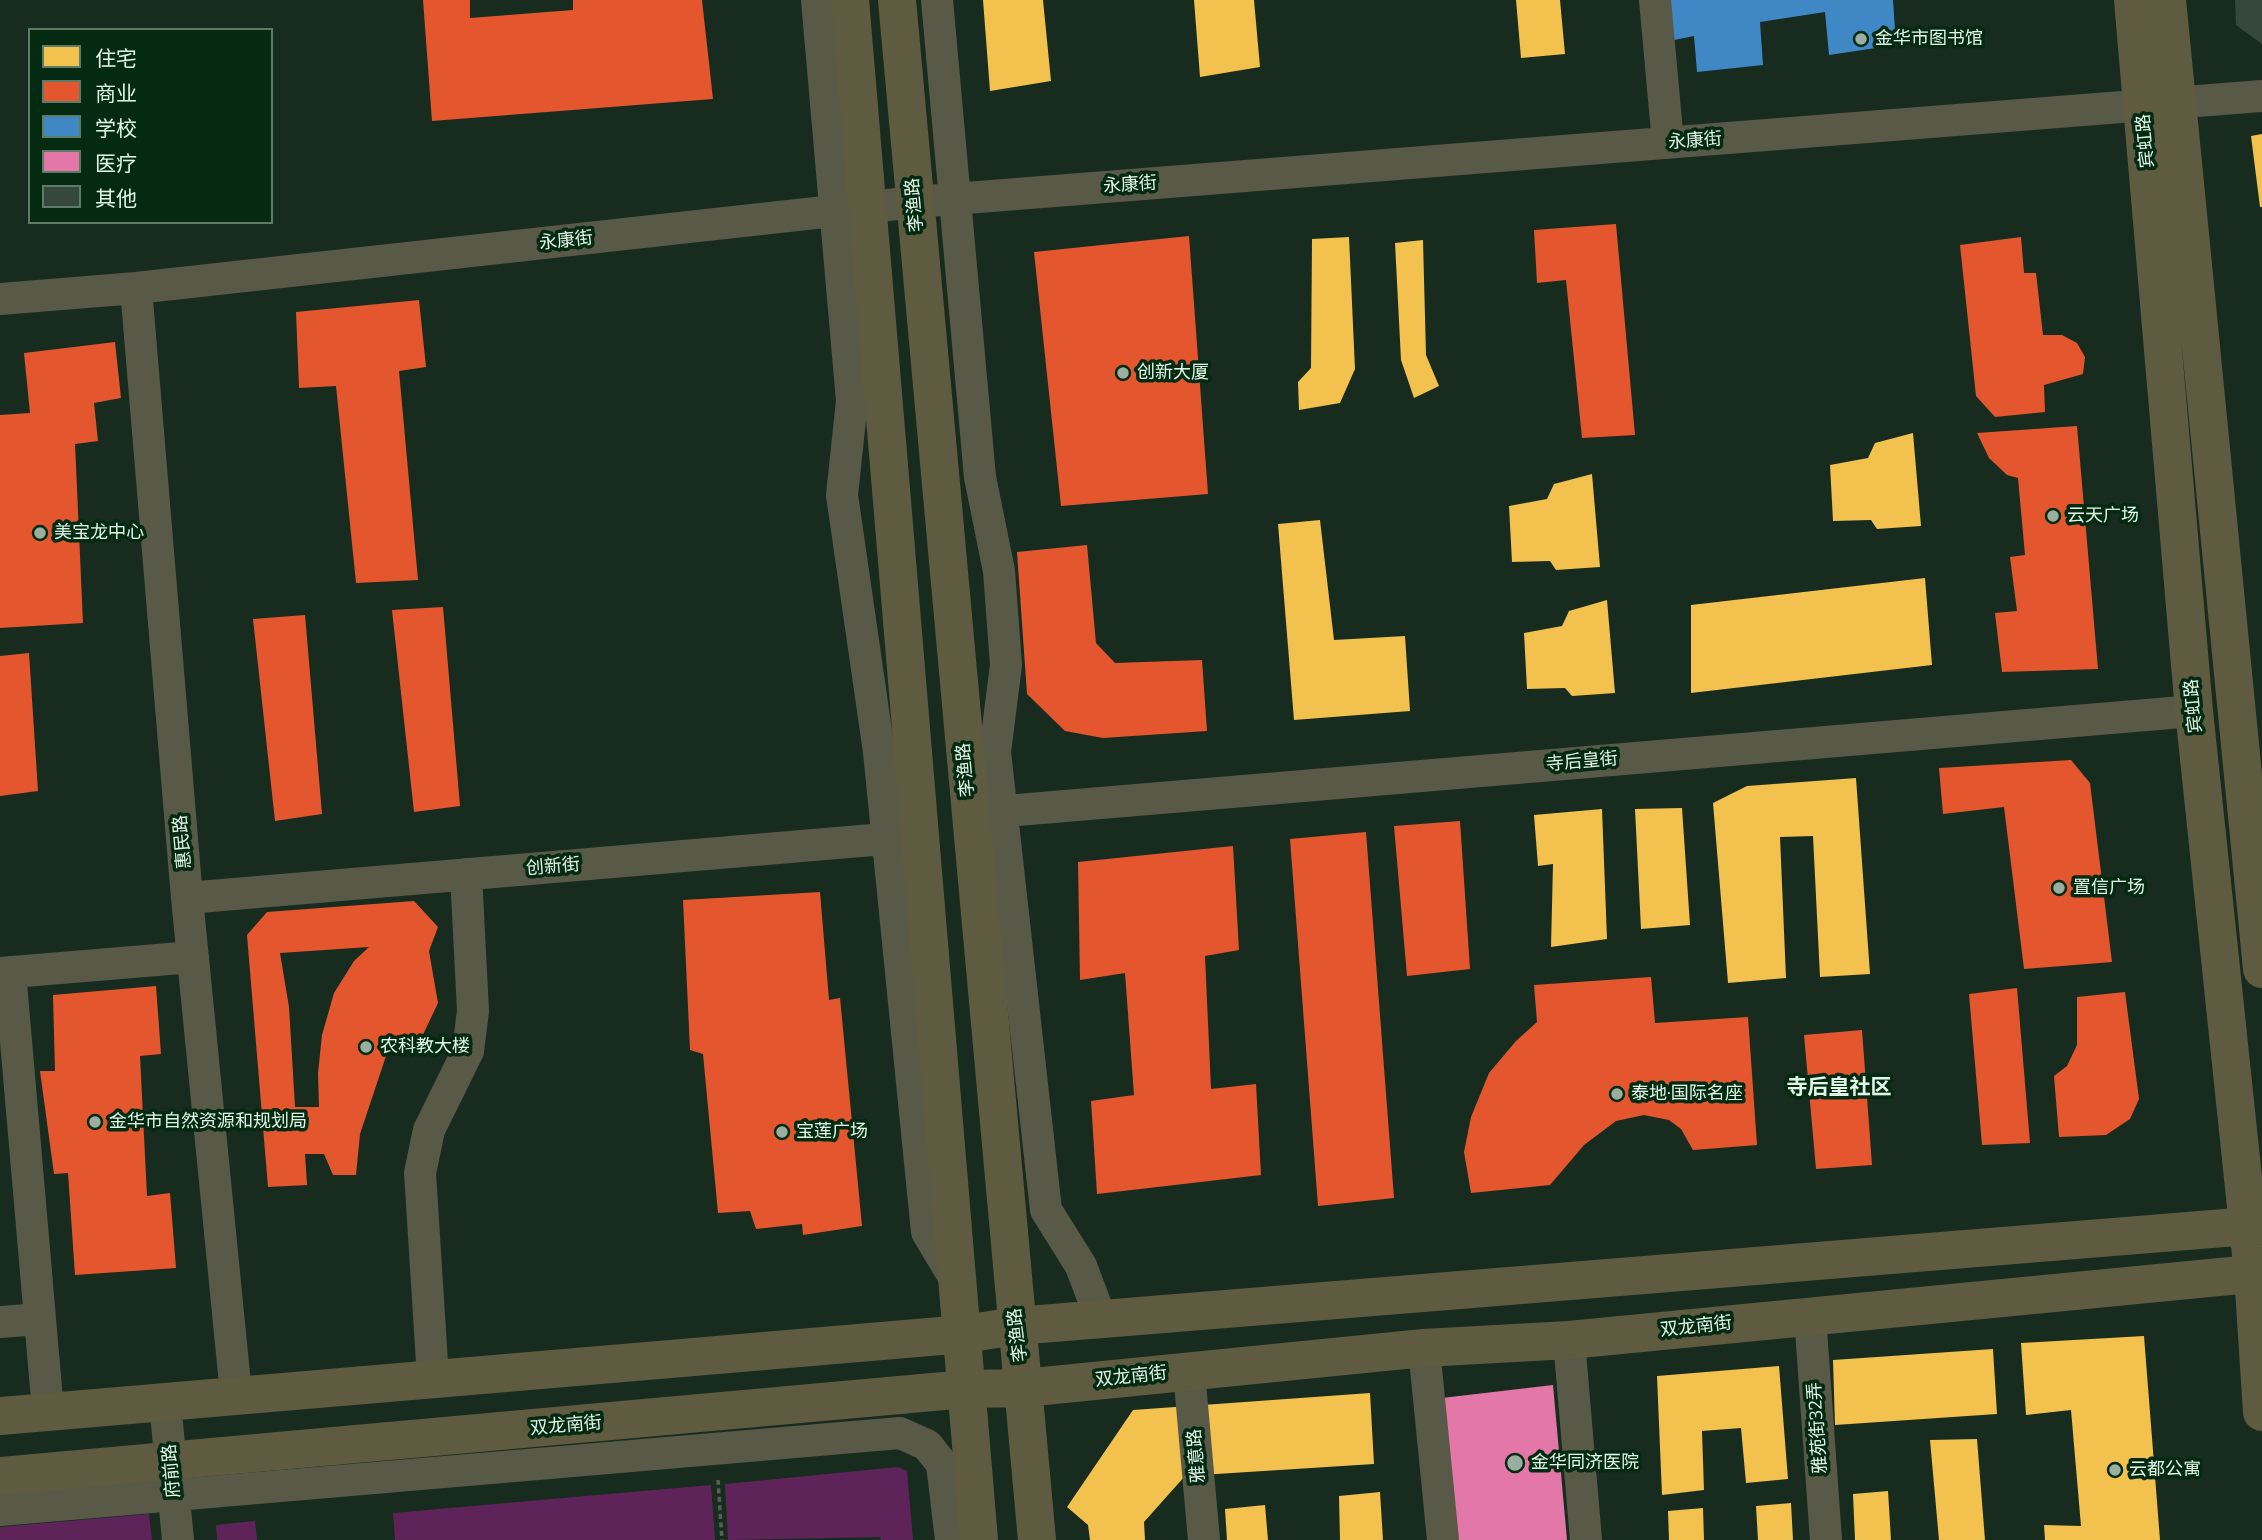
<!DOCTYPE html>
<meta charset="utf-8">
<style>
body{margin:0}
#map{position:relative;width:2262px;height:1540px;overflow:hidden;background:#172c1f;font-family:Bitter,"Noto Sans SC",serif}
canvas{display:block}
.legend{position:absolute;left:28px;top:28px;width:245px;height:196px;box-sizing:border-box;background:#042a12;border:2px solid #5c7c67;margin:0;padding:9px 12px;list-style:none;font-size:21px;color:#e1f6e6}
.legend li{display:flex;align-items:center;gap:14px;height:35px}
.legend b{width:35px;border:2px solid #5c7c67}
</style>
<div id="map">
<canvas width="2262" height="1540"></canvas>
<ul class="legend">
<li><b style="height:19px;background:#f2c14e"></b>住宅</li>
<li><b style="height:19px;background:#e4572e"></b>商业</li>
<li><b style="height:19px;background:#3f88c5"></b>学校</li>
<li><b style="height:19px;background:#e377a8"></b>医疗</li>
<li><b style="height:19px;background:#36473c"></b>其他</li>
</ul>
</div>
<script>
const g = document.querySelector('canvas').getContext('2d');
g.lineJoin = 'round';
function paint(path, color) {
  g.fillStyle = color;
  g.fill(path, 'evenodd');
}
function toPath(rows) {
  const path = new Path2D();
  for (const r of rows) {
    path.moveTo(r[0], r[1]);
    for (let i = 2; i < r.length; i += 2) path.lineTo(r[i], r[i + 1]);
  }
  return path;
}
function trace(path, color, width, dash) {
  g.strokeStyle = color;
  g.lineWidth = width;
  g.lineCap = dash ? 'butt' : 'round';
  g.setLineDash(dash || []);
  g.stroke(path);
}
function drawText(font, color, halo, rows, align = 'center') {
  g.font = font + ' Bitter,"Noto Sans SC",serif';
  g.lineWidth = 7;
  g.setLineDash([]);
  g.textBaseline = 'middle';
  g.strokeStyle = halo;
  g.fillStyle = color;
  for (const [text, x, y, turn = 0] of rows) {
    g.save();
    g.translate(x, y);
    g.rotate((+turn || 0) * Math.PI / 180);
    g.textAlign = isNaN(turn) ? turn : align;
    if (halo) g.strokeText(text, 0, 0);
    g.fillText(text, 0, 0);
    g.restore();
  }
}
paint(toPath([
 [898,1467,907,1471,913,1540,881,1540,880,1537,728,1540,725,1484],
 [711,1485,715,1540,395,1540,393,1513],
 [149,1514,152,1540,0,1540,0,1527],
 [255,1521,257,1540,217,1540,216,1525]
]), '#5e2459');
paint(toPath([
 [983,0,1043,0,1051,81,990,91],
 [1194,0,1254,0,1260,67,1200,77],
 [1516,0,1560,0,1565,54,1521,58],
 [2262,134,2262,207,2260,207,2251,136],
 [1349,237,1355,369,1340,403,1299,410,1298,382,1311,368,1312,239],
 [1423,240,1426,355,1439,386,1414,398,1401,360,1395,243],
 [1913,433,1921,526,1877,529,1871,520,1833,521,1830,465,1868,458,1875,443],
 [1592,474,1600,567,1556,570,1550,561,1512,562,1509,506,1547,499,1554,484],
 [1320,520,1334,640,1405,636,1410,711,1294,720,1278,524],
 [1925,578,1932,665,1691,693,1691,605],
 [1607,600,1615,693,1572,696,1565,688,1527,689,1524,633,1562,626,1569,611],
 [1856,778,1870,974,1820,977,1813,836,1780,837,1786,978,1728,983,1713,803,1747,786],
 [1682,808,1690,925,1641,929,1635,809],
 [1602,809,1607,939,1551,947,1553,864,1538,866,1534,815],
 [2144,1336,2160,1540,2045,1540,2044,1525,2081,1526,2071,1410,2026,1415,2021,1343],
 [1993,1349,1997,1414,1835,1425,1833,1360],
 [1779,1366,1788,1479,1746,1483,1741,1428,1702,1431,1704,1490,1662,1495,1657,1376],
 [1370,1393,1374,1464,1185,1476,1144,1522,1145,1540,1090,1540,1088,1525,1067,1507,1133,1410],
 [1977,1439,1985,1540,1939,1540,1930,1440],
 [1888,1491,1891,1540,1855,1540,1853,1494],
 [1380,1492,1383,1540,1340,1540,1339,1496],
 [1791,1503,1793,1540,1758,1540,1756,1506],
 [1265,1505,1268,1540,1227,1540,1225,1509],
 [1703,1508,1704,1540,1669,1540,1668,1511]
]), '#f2c14e');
paint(toPath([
 [423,0,470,0,470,18,573,10,573,0,702,0,713,99,432,121],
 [1616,224,1635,435,1582,438,1566,280,1537,283,1534,230],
 [1189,236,1208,494,1061,506,1034,252],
 [2021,237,2024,273,2036,273,2043,335,2062,335,2077,343,2085,357,2083,374,2044,385,2045,412,1995,417,1976,396,1960,245],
 [419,300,426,367,399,371,418,580,356,583,336,386,299,388,296,312],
 [115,342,121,398,94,403,98,441,75,444,83,623,0,628,0,415,30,413,24,353],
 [2077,426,2098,669,2002,672,1995,613,2017,611,2010,557,2025,555,2018,478,2007,475,1989,458,1977,433],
 [1087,545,1096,643,1115,663,1202,660,1207,731,1103,738,1065,731,1027,694,1017,552],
 [443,607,460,806,414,812,392,610],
 [305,615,322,814,275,821,253,619],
 [29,653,38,791,0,796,0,656],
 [2071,760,2090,783,2112,962,2024,969,2004,807,1943,814,1939,768],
 [1460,821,1470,969,1407,976,1394,826],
 [1366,832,1394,1198,1318,1206,1290,839],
 [1233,846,1239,950,1205,956,1211,1089,1256,1084,1261,1175,1097,1194,1091,1101,1134,1095,1125,973,1080,980,1078,862],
 [820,892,829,1000,840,998,862,1226,803,1235,802,1224,756,1229,750,1211,718,1213,703,1054,690,1050,683,900],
 [414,901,438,927,429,951,438,1003,419,1043,401,1050,388,1050,360,1134,356,1175,333,1175,324,1154,305,1154,307,1185,268,1187,247,935,267,912],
 [369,947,354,961,334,993,322,1035,318,1073,319,1107,295,1107,289,1007,280,953],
 [1651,977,1655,1023,1748,1017,1757,1145,1693,1150,1681,1129,1669,1120,1644,1115,1616,1121,1584,1145,1550,1185,1471,1193,1464,1152,1471,1117,1489,1073,1516,1041,1537,1022,1534,985],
 [156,986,161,1054,140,1056,147,1196,170,1193,176,1268,75,1275,68,1173,54,1174,40,1071,55,1071,53,995],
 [2017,988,2030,1143,1982,1145,1969,994],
 [2125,992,2139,1099,2130,1119,2106,1135,2059,1137,2054,1076,2067,1066,2077,1045,2077,997],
 [1862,1030,1872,1165,1816,1169,1804,1035]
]), '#e4572e');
paint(toPath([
 [1661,0,1893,0,1896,45,1829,55,1825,12,1760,22,1763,65,1697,72,1694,36,1664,42]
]), '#3f88c5');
paint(toPath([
 [1553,1385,1567,1540,1455,1540,1442,1398]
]), '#e377a8');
paint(toPath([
 [2235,0,2262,0,2262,44,2236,25]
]), '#36473c');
trace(toPath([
 [718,1480,722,1540]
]), '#5a5e50', 3.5, [5, 3.5]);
trace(toPath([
 [817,0,852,401,842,495,879,752,927,1232,957,1282],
 [937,0,980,477,999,571,1006,665,995,752,1046,1210,1081,1266,1101,1319],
 [1655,0,1668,143],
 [136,288,187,898,236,1394],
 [0,299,136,288,915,202,2262,96],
 [982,813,2194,711],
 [187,898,908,837],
 [10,972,48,1411],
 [0,973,193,957],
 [1810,1316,1826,1540],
 [0,1322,40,1319],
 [1569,1340,1586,1540],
 [1424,1348,1443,1540],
 [1189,1372,1204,1540],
 [433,1378,420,1173,429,1130,468,1051,473,1011,466,874],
 [165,1402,178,1540],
 [0,1510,900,1433,927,1445,942,1464,951,1540]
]), '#595947', 32);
trace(toPath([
 [850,0,979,1540],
 [897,0,1037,1540],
 [2133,0,2194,711,2253,1273,2262,1412],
 [2167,0,2262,969],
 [0,1416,964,1334,1016,1326,2262,1225],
 [0,1476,966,1389,1024,1388,1424,1348,1569,1340,2262,1273]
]), '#5f5b41', 38);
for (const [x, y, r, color] of [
 [1861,39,7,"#9aafa0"],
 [1123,373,7,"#9aafa0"],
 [2053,516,7,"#9aafa0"],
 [40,533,7,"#9aafa0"],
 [2059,888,7,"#9aafa0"],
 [366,1047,7,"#9aafa0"],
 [1617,1094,7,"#9aafa0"],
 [95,1122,7,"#9aafa0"],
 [782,1132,7,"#9aafa0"],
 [1515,1463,9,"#9aafa0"],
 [2115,1470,7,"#9aafa0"]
]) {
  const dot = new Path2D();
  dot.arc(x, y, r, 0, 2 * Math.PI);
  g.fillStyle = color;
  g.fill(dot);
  trace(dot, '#042a12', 2.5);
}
drawText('18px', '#e1f6e6', '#042a12', [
 ["金华市图书馆",1875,39],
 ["创新大厦",1137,373],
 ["云天广场",2067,516],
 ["美宝龙中心",54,533],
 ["置信广场",2073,888],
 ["农科教大楼",380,1047],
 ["泰地·国际名座",1631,1094],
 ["金华市自然资源和规划局",109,1122],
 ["宝莲广场",796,1132],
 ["金华同济医院",1531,1463],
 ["云都公寓",2129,1470]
], 'left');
drawText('18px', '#e1f6e6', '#042a12', [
 ["永康街",1695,141,-4],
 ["宾虹路",2146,141,-95],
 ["永康街",1130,185,-4],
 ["李渔路",915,205,-95],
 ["永康街",566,241,-6],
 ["宾虹路",2194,706,-95],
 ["寺后皇街",1582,762,-5],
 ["李渔路",966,770,-95],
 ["惠民路",183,842,-95],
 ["创新街",553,867,-5],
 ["双龙南街",1696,1327,-6],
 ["李渔路",1018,1335,-97],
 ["双龙南街",1131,1377,-6],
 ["双龙南街",566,1426,-5],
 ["雅苑街32弄",1818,1428,-94],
 ["雅意路",1197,1456,-95],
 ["府前路",172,1471,-95]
]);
drawText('bold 21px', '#e1f6e6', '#042a12', [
 ["寺后皇社区",1839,1088]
]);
</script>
